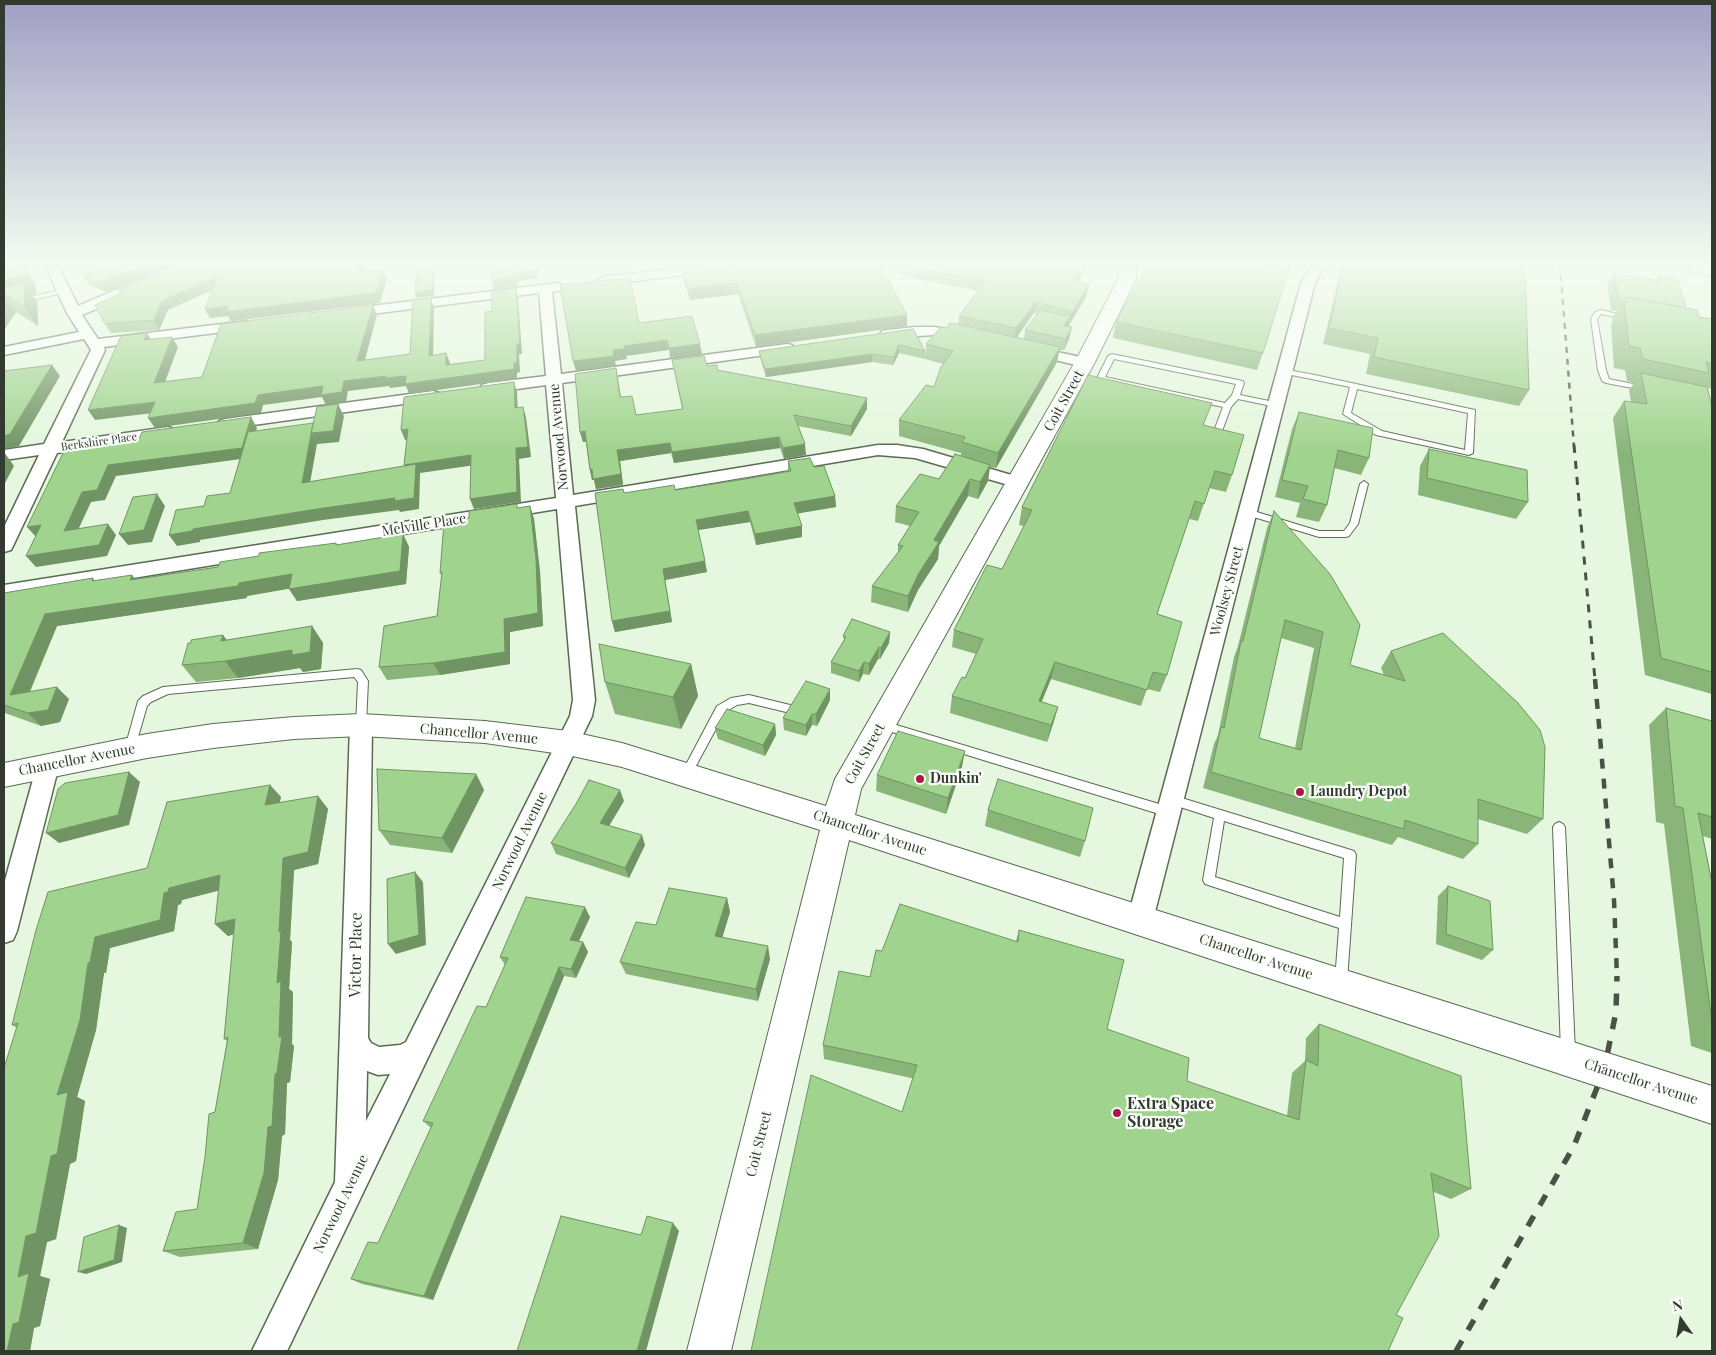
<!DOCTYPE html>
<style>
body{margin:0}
#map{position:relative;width:1716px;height:1355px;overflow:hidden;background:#e5f7de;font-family:"Playfair Display",serif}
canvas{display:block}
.frame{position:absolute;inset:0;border:5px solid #333a30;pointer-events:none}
.north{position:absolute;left:1656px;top:1295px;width:50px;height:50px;-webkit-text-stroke:4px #fbfffa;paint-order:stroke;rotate:347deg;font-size:14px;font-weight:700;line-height:20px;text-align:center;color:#333a30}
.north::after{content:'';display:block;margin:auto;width:18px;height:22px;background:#333a30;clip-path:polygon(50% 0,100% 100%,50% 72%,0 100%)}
</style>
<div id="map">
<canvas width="1716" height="1355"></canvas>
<div class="frame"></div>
<div class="north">N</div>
</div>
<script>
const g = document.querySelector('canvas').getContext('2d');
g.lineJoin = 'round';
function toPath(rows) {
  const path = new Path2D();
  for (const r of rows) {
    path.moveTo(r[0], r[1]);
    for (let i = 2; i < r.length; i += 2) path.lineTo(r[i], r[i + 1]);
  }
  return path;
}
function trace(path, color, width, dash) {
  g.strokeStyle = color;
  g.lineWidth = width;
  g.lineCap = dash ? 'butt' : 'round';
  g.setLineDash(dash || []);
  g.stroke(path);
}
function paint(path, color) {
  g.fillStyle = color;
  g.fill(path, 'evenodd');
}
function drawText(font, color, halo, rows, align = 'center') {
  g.font = font + ' "Playfair Display",serif';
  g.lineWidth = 4.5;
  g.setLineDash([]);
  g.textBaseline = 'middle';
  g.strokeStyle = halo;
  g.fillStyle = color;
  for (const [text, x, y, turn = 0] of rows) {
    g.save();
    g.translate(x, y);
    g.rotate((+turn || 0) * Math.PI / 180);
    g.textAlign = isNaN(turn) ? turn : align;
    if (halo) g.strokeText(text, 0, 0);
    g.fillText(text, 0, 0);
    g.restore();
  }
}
const service = toPath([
 [64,289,66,290,66,292,4,307,4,303,64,289],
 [1601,310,1630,317,1627,319,1601,314,1597,319,1606,370,1609,379,1648,387,1648,391,1606,383,1602,381,1598,370,1591,319,1595,312,1601,310],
 [1112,354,1243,381,1244,383,1240,395,1279,403,1280,405,1276,407,1238,399,1231,407,1219,439,1218,441,1212,441,1211,439,1223,407,1098,380,1097,378,1108,356,1112,354],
 [1114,359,1236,384,1232,395,1225,403,1105,377,1114,359],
 [1282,369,1315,375,1475,410,1473,453,1469,455,1376,435,1343,414,1350,387,1282,373,1282,369],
 [1357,389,1468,413,1465,450,1382,431,1351,413,1357,389],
 [1364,481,1368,484,1358,524,1349,536,1346,537,1319,537,1244,514,1243,512,1247,509,1319,531,1344,531,1350,523,1360,484,1364,481],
 [357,669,361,670,368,681,366,725,365,728,357,728,356,725,358,682,354,677,168,694,151,702,147,706,134,751,130,752,126,751,125,748,138,701,143,696,163,687,357,669],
 [749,695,786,704,790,705,791,708,790,711,786,712,749,703,737,705,725,712,690,777,686,778,682,777,681,774,717,706,731,698,749,695],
 [883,721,1169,807,1173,809,1175,812,1173,815,1169,817,879,728,878,725,879,722,883,721],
 [1172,795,1354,851,1356,855,1347,981,1346,985,1341,987,1336,985,1335,981,1339,928,1205,884,1203,880,1214,818,1168,803,1166,800,1168,797,1172,795],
 [1224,821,1344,858,1340,917,1215,877,1224,821],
 [1559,822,1563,824,1565,827,1575,1052,1573,1057,1568,1059,1563,1057,1561,1052,1553,827,1555,824,1559,822]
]);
const minor = toPath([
 [44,263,57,263,78,306,179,263,196,263,195,266,82,315,98,339,247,321,252,322,254,325,252,328,247,329,104,347,105,350,62,442,168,427,174,429,176,432,174,435,168,437,57,453,13,546,11,550,4,552,4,527,39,455,4,460,4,450,44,444,91,350,84,339,4,355,4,347,79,332,67,313,44,263],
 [718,263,756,263,749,267,603,285,596,281,603,277,718,263],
 [1313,263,1326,263,1315,283,1153,920,1149,928,1140,932,1131,928,1127,920,1301,283,1313,263],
 [558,283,565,287,563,290,552,292,561,374,787,344,792,345,794,348,792,351,787,352,562,383,573,495,878,445,897,445,923,449,1025,479,1028,483,1025,487,1019,488,915,458,878,455,575,506,595,700,592,716,287,1351,252,1351,335,1182,350,725,353,719,361,716,369,719,372,725,368,1038,371,1043,379,1047,400,1045,406,1042,570,716,573,700,557,509,4,599,4,585,556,498,546,385,488,393,482,391,480,388,482,385,488,383,546,376,539,293,347,317,342,316,340,313,342,310,347,309,558,283],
 [367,1071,378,1075,390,1074,366,1121,367,1071],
 [915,327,934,327,965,332,970,333,972,336,970,339,965,340,934,335,887,338,882,337,880,334,882,331,887,330,915,327],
 [1029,346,1090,359,1093,362,1090,365,1085,367,1024,353,1022,350,1024,347,1029,346],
 [433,391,439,393,441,396,439,399,225,429,219,427,217,424,219,421,225,419,433,391],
 [48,756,56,758,59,765,17,931,13,940,4,943,4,884,37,765,40,758,48,756]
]);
const secondary = toPath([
 [1120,263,1136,263,1136,279,1095,362,861,789,855,815,1712,1086,1712,1124,849,840,731,1351,687,1351,820,830,622,767,568,755,485,743,361,736,294,739,213,748,147,758,4,787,4,763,147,734,213,724,294,717,361,714,485,721,568,731,622,743,826,806,835,779,1075,362,1118,279,1120,263],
 [1667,263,1698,263,1712,266,1712,276,1669,267,1667,263]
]);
trace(service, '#5b6a55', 2);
trace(minor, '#5b6a55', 3);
trace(secondary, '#5b6a55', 2);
paint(service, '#fff');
paint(minor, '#fff');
paint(secondary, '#fff');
trace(toPath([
 [1560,263,1574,447]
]), '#495246', 2.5, [6, 6]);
trace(toPath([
 [1574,445,1595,680]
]), '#495246', 3, [8, 8]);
trace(toPath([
 [1595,679,1614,900,1617,977]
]), '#495246', 4.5, [10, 10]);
trace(toPath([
 [1456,1351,1574,1146,1604,1070,1616,1012,1617,976]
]), '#495246', 5.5, [12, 12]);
paint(toPath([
 [4,263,36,287,36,294,32,295,37,301,38,326,16,312,4,330],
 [72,263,175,263,106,292,89,285,83,276,85,276,79,267,80,267],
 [182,263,362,263,364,267,363,272,387,278,380,303,231,321,228,316,210,318,213,290,168,310,159,330,111,333,105,324,120,294,118,290],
 [570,263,590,263,591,270],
 [753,263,1090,263,1078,282,1087,295,1068,326,1069,339,1064,350,1059,350,1057,362,996,468,990,467,988,481,978,499,968,496,939,546,938,559,918,590,908,612,871,602,872,586,898,553,898,545,910,526,895,522,896,506,939,479,961,456,961,453,899,436,899,420,934,387,943,364,925,359,926,344,947,328,958,324,959,316,978,291,917,279,881,266,907,315,907,326,756,347,738,294,690,300,684,282,683,271],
 [1034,313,1037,314,1025,330,1024,339,1016,337],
 [1342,263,1520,263,1529,390,1519,406,1366,374,1370,354,1323,344],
 [1614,273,1655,280,1659,275,1686,308,1699,317,1712,319,1712,389,1708,388,1712,406,1712,694,1645,675,1613,418,1624,401,1631,402,1629,390,1634,383,1627,381,1625,370,1614,368,1611,324,1613,321,1612,318,1617,311,1611,310,1607,284],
 [1116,322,1263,353,1257,370,1113,338],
 [913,329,925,351,925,359,899,353,893,365,872,362,766,377,760,358,759,351],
 [672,360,707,366,717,370,867,398,867,409,851,436,798,426,806,455,784,459,780,448,674,463,671,453,620,461,623,485,596,489,594,480,592,480,590,470,586,442,583,442,580,432,618,378,621,397,636,415,682,409],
 [1299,412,1369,458,1361,475,1334,468,1327,505,1319,522,1296,517,1300,503,1275,497,1292,429],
 [1204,426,1232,475,1226,492,1209,488,1198,521,1189,519,1157,614,1167,675,1160,692,1147,689,1141,706,1051,679,1041,702,1058,707,1053,724,1047,742,950,713,952,696,965,678,976,654,952,647,954,630,1002,569,1024,526,1019,525,1022,507],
 [1429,449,1528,502,1516,519,1418,495,1420,466],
 [788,461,814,467,835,496,836,507,797,513,802,537,756,545,750,522,698,530,707,572,665,580,672,622,615,632,612,621,624,493,675,490,788,471],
 [530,506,534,519,540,572,543,626,510,632,510,664,440,675,387,680,379,667,437,616,442,576,440,573,469,518],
 [1274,511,1350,665,1384,675,1381,668,1391,651,1543,819,1527,834,1478,819,1478,844,1463,859,1398,837,1392,845,1203,788,1214,744,1218,735,1234,657,1238,646,1267,528],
 [1281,638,1314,648,1295,748,1259,738],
 [403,534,409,547,406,584,297,601,289,588,247,596,247,598,57,626,30,692,69,699,60,722,41,726,5,713,4,715,4,593,93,578,95,581,135,579,218,567,259,556,336,543,337,545],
 [312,626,323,643,321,669,303,672,300,668,238,678,196,682,182,665,191,643,227,640],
 [890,632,889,643,880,659,878,659,869,675,863,674,859,682,831,673,831,662,844,640,843,636],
 [691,664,698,696,681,729,615,714,605,682],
 [830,700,817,726,812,725,806,736,784,730,783,718],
 [1666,708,1712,721,1712,839,1703,836,1712,883,1712,1053,1691,1046,1664,824,1656,822,1649,725],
 [775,724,776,735,765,756,718,739,715,728],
 [962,767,946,814,876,791,877,775],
 [476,774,484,790,452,853,390,845,379,830],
 [270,785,281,797,279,803,318,796,328,809,318,864,294,870,290,940,292,942,289,989,293,992,292,1044,294,1046,290,1082,287,1083,285,1134,282,1136,278,1180,258,1249,180,1257,163,1251,197,1209,215,1112,227,1041,224,1039,234,934,228,936,215,924,219,890,182,900,181,904,178,905,174,931,110,948,106,973,104,973,96,1030,77,1097,85,1101,76,1161,70,1164,56,1239,47,1242,40,1276,50,1279,40,1326,34,1328,30,1351,4,1351,17,1028,12,1025,147,868],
 [624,801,609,826,645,845,629,878,556,854,551,843],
 [988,810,1085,841,1080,857,985,826],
 [1448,886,1493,950,1482,960,1436,944,1438,896],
 [727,898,730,912,722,937,770,959,758,1001,626,974,620,962,656,925],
 [590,917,579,941,583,942,588,952,576,978,564,976,433,1300,362,1284,351,1279,378,1243,431,1128,423,1121,486,1007,505,965,500,957],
 [1019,930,1107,1029,1187,1081,1287,1116,1292,1073,1305,1061,1306,1038,1319,1024,1471,1189,1451,1199,1434,1192,824,1059,823,1045,870,977,882,951,1016,941]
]), '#8ab579');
paint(toPath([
 [21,263,25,263,36,287,36,294,32,295,37,301,38,326,25,308,4,294,4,280],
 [148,263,175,263,106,292,100,283],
 [360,263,362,263,364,267,362,281,358,272],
 [535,263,537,263,538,278,518,281,518,286,494,289,492,280,515,272],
 [1085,263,1090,263,1072,292,1074,281],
 [383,269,387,278,380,303,231,321,228,316,210,318,205,309,228,306],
 [433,269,435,275,434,296,417,298,415,293],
 [218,276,222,285,168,310,159,330,154,320,162,301],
 [737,283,738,294,690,300,688,288],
 [1089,284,1087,295,1062,337,1064,326],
 [516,288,518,297,522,354,519,354,520,372,517,373,517,379,409,394,406,386,390,388,389,386,348,391,346,402,326,405,322,397,263,405,261,413,155,428,148,418,258,395,344,381,386,376,514,363,517,344],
 [4,294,16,312,4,330],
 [431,298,434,308,433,365,429,356],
 [1036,302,1034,313,1015,340,1016,328],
 [373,305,377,315,362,371,357,361],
 [907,315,907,326,756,347,755,335],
 [1072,327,1069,339,1064,350,1066,339],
 [147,333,153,343,144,340],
 [172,337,178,347,161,393,154,383],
 [667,340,669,350,626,356,627,359,615,361,616,366,576,371,573,361,613,350,624,346],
 [700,344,702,354,670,358,669,348],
 [899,345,899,353,893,365,894,357],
 [1060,347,1057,362,996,468,998,453],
 [446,353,450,363,450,375,446,365],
 [872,354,872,362,766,377,765,369],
 [52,365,60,376,19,446,4,449,4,436],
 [514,382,517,392,518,418,515,408],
 [867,398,867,409,851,436,851,426],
 [155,402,161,412,95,420,88,410],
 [338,404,344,416,339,442,317,444,308,494,302,483,313,423,318,433],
 [523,407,526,417,531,457,519,459,521,502,474,509,470,499,516,448],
 [251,417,257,428,248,458,116,476,105,500,91,502,73,541,64,531,82,492,108,465],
 [408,429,412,439,405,440,401,430],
 [585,431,588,442,583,442,580,432],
 [779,437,780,448,674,463,672,452],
 [670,443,671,453,620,461,623,485,596,489,594,480,592,480,590,470,617,450],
 [805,444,806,455,784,459,783,448],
 [4,452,14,466,4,485],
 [471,455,475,465,420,473,420,475,419,509,400,512,399,510,323,520,200,540,200,542,177,546,169,535,408,475,404,465],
 [990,465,988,481,978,499,980,482],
 [970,479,968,496,939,546,938,559,918,590,908,612,908,596,934,540],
 [157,494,165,506,152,542,128,545,119,534],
 [835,496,836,507,795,514,794,503],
 [530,506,534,519,540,572,543,626,510,632,510,664,440,675,433,663,504,619],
 [748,511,750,522,698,530,696,520],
 [108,524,116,535,107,556,36,567,26,556],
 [41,525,37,538,27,527],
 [802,526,802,537,756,545,755,534],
 [403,534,409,547,406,584,297,601,289,589],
 [705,561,707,572,665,580,672,622,615,632,612,621,663,569],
 [292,574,299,587,247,596,247,598,57,626,23,707,10,695,45,614],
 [132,575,142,588,130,580],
 [312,626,323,643,321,669,303,672,300,668,238,678,225,661,292,650],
 [890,632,889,643,880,659,881,648],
 [223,635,236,652,221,641],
 [879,647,878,659,869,675,869,664],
 [864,662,863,674,859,682,859,671],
 [1055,662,1051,679,1035,718,1039,701],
 [691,664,698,696,681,729,673,697],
 [57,687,69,699,60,722,41,726,28,713],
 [830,689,830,700,817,726,816,714],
 [1058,707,1053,724,1047,742,1051,725],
 [812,714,812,725,806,736,806,725],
 [775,724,776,735,765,756,763,745],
 [965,751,962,767,946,814,948,798],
 [129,772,140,782,129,825,59,843,46,833],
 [476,774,484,790,452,853,442,838],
 [270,785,281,797,276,818,265,805],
 [620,790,624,801,604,834,600,823],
 [318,796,328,809,318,864,294,870,290,940,292,942,289,989,293,992,292,1044,294,1046,290,1082,287,1083,285,1134,282,1136,278,1180,258,1249,243,1243,268,1127,279,1037,277,983,279,932,283,858],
 [642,835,645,845,629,878,625,868],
 [415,872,423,882,426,945,396,954,388,944],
 [220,875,233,887,182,900,181,904,178,905,174,931,110,948,106,973,104,973,96,1030,77,1097,85,1101,76,1161,70,1164,56,1239,47,1242,40,1276,50,1279,40,1326,34,1328,30,1351,7,1351,18,1277,26,1236,57,1095,95,937,164,893,169,888],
 [727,898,730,912,719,949,715,936],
 [585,907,590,917,575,949,570,940],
 [235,919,247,930,228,936,215,924],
 [583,942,588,952,576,978,571,969],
 [768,946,770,959,758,1001,756,989],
 [559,967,564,976,433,1300,424,1296],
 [673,1223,679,1231,646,1351,637,1351],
 [119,1225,127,1228,122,1262,86,1274,78,1272]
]), '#709463');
const building = toPath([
 [4,263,21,263,24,269,24,276,4,280,4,263],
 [86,263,148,263,100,283,83,276,92,273,79,267,87,264,86,263],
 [182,263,360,263,358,272,383,269,376,293,226,312,228,306,205,309,218,276,162,301,154,320,105,324,95,305,123,292,118,290,182,263],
 [491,263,535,263,536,270,515,272,515,277,492,280,491,263],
 [753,263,879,263,907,315,755,335,737,283,688,288,683,271,753,263],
 [904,263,1085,263,1074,281,1089,284,1064,326,1072,327,1066,339,1025,330,1040,310,1066,316,1070,314,1070,311,1036,302,1016,328,959,316,986,281,918,268,904,263],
 [1149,263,1256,263,1289,269,1263,353,1116,322,1149,263],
 [1344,263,1520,263,1525,264,1529,390,1374,357,1378,338,1329,328,1344,263],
 [417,269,433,269,433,290,415,293,417,269],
 [1614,273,1660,281,1659,275,1678,278,1686,308,1626,297,1624,300,1618,299,1614,273],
 [630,278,639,323,692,316,700,344,669,348,667,340,624,346,625,349,613,350,614,356,573,361,560,285,630,278],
 [24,283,25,308,4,294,4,288,24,283],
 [516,288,520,344,517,344,517,362,514,363,514,369,405,384,406,376,386,378,386,376,344,381,342,392,321,395,323,386,258,395,255,403,148,418,155,402,88,410,121,336,147,333,144,340,172,337,154,383,202,377,221,324,373,305,357,361,410,354,413,300,431,298,429,356,446,353,446,365,485,360,485,312,492,311,492,291,516,288],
 [1626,297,1697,310,1699,317,1712,319,1712,364,1706,362,1709,373,1643,359,1640,348,1629,346,1624,303,1627,303,1626,297],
 [950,323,956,324,1060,347,998,453,962,442,965,437,899,420,926,385,934,387,941,367,953,351,926,344,941,327,947,328,950,323],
 [913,329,925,351,899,345,894,357,872,354,765,369,759,351,913,329],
 [704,356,707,366,717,365,717,370,867,398,851,426,794,415,805,444,783,448,779,437,672,452,670,443,617,450,621,474,593,479,592,469,590,470,585,431,580,432,575,374,616,368,620,397,632,396,636,415,683,409,672,360,704,356],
 [52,365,10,434,4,436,4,371,52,365],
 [1641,373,1707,387,1712,406,1712,672,1661,658,1624,401,1647,404,1641,373],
 [1088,375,1212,403,1203,425,1244,435,1232,475,1215,471,1204,504,1195,501,1157,614,1182,622,1167,675,1153,672,1147,690,1055,662,1039,701,1058,707,1051,725,952,696,962,677,965,678,983,639,954,630,987,565,1002,569,1032,510,1022,507,1088,375],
 [514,382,515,408,523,407,528,447,516,448,517,492,470,499,471,455,404,465,408,429,401,430,404,397,514,382],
 [338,404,333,431,311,433,317,407,338,404],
 [1299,412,1373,428,1369,458,1338,450,1327,505,1303,499,1308,486,1282,480,1299,412],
 [251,417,242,448,108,465,97,490,82,492,64,531,108,524,99,545,26,556,41,525,27,527,65,449,139,439,142,432,251,417],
 [313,423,302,483,416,464,414,498,394,501,395,498,317,509,193,529,192,531,169,535,176,510,204,506,207,496,230,493,248,432,313,423],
 [1429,449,1527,470,1528,502,1427,478,1429,449],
 [955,454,990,465,980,482,970,479,934,540,939,542,919,573,908,596,872,586,903,546,898,545,919,512,896,506,920,474,939,479,955,454],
 [810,458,814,467,824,466,835,496,794,503,802,526,755,534,748,511,696,520,705,561,663,569,670,611,612,621,595,493,623,489,624,493,674,485,675,490,745,479,791,471,788,461,810,458],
 [157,494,144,530,119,534,133,497,157,494],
 [517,504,517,508,530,506,536,559,538,613,504,619,505,652,433,663,379,667,384,626,437,616,442,572,440,573,444,522,469,518,469,511,517,504],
 [1274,511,1330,574,1360,625,1350,665,1405,681,1391,651,1443,633,1518,703,1540,730,1545,747,1543,819,1478,799,1478,844,1405,820,1404,829,1211,772,1221,727,1224,728,1241,641,1243,641,1274,511],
 [1285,620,1323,632,1301,750,1259,738,1285,620],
 [403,534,400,571,289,589,292,574,239,583,238,586,45,614,10,695,57,687,48,710,28,713,4,705,4,593,93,578,92,581,132,575,130,580,218,567,220,562,259,556,259,553,336,543,336,545,403,534],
 [852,619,890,632,881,648,879,647,869,664,864,662,859,671,831,662,846,637,843,636,852,619],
 [312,626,310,652,292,655,292,650,225,661,182,665,188,643,191,643,191,640,223,635,221,641,312,626],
 [599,644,691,664,673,697,605,682,599,644],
 [806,681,830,689,816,714,812,714,806,725,783,718,806,681],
 [1666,708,1712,721,1712,817,1698,813,1712,883,1712,1022,1683,808,1675,806,1666,708],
 [727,709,775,724,763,745,715,728,727,709],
 [898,731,965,751,948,798,877,775,898,731],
 [377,769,476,774,442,838,379,830,377,769],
 [129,772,118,815,46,833,58,789,65,783,129,772],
 [998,779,1093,808,1085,841,988,810,998,779],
 [589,780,620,790,600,823,642,835,625,868,551,843,576,804,589,780],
 [270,785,265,805,318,796,308,852,283,858,279,932,281,931,277,983,281,981,279,1037,282,1036,277,1073,275,1074,272,1126,268,1127,264,1173,243,1243,163,1251,176,1212,197,1209,205,1157,209,1114,215,1112,228,1037,224,1039,235,919,215,924,220,875,169,888,168,892,164,893,160,920,95,937,90,962,88,963,80,1020,57,1095,68,1092,57,1154,51,1156,36,1233,26,1236,18,1277,29,1273,19,1322,13,1324,7,1351,4,1351,4,1068,18,1023,12,1025,36,930,48,892,147,868,167,802,270,785],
 [415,872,419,935,388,944,387,879,415,872],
 [1448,886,1490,901,1493,950,1446,934,1448,886],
 [669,888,727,898,715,936,768,946,756,989,620,962,636,922,656,925,669,888],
 [526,897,585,907,570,940,583,942,571,969,559,967,424,1296,351,1279,368,1242,378,1243,433,1123,423,1121,477,1006,486,1007,508,958,500,957,526,897],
 [900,904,1018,942,1019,930,1124,960,1107,1029,1189,1058,1187,1081,1299,1120,1306,1060,1318,1066,1319,1024,1461,1076,1471,1189,1431,1173,1439,1236,1396,1315,1403,1318,1388,1351,751,1351,811,1075,902,1112,917,1065,823,1045,839,971,870,977,876,950,882,951,900,904],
 [561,1216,641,1235,647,1216,673,1223,637,1351,517,1351,561,1216],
 [119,1225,114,1260,78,1272,84,1237,119,1225]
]);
paint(building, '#a0d38d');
trace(building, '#709463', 1);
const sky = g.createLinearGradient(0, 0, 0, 453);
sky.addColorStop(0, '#a19ec4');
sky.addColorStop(0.58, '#f3fbf0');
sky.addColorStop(1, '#f3fbf000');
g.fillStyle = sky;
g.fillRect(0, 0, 1716, 453);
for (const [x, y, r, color] of [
 [920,779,5,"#aa174b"],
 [1300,792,5,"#aa174b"],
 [1117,1113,5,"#aa174b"]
]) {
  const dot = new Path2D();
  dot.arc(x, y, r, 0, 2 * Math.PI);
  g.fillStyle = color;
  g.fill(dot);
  trace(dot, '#fbfffa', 2);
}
drawText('11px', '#333a30', '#fbfffa', [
 ["Berkshire Place",99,442,-8]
]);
drawText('14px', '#333a30', '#fbfffa', [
 ["Coit Street",1064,401,-61],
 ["Norwood Avenue",559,437,-95],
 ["Melville Place",424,525,-9],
 ["Woolsey Street",1227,591,-75],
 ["Chancellor Avenue",479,734,5],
 ["Coit Street",865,754,-61],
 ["Chancellor Avenue",77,760,-11],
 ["Chancellor Avenue",870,833,18],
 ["Norwood Avenue",520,841,-64],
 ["Chancellor Avenue",1256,957,18],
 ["Chancellor Avenue",1641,1082,18],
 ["Coit Street",759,1144,-76],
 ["Norwood Avenue",341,1204,-64]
]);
drawText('bold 14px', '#333a30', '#fbfffa', [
 ["Dunkin'",930,779],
 ["Laundry Depot",1310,792]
], 'left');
drawText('16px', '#333a30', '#fbfffa', [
 ["Victor Place",356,955,-89]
]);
drawText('bold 16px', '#333a30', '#fbfffa', [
 ["Extra Space",1127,1104],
 ["Storage",1127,1122]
], 'left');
</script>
